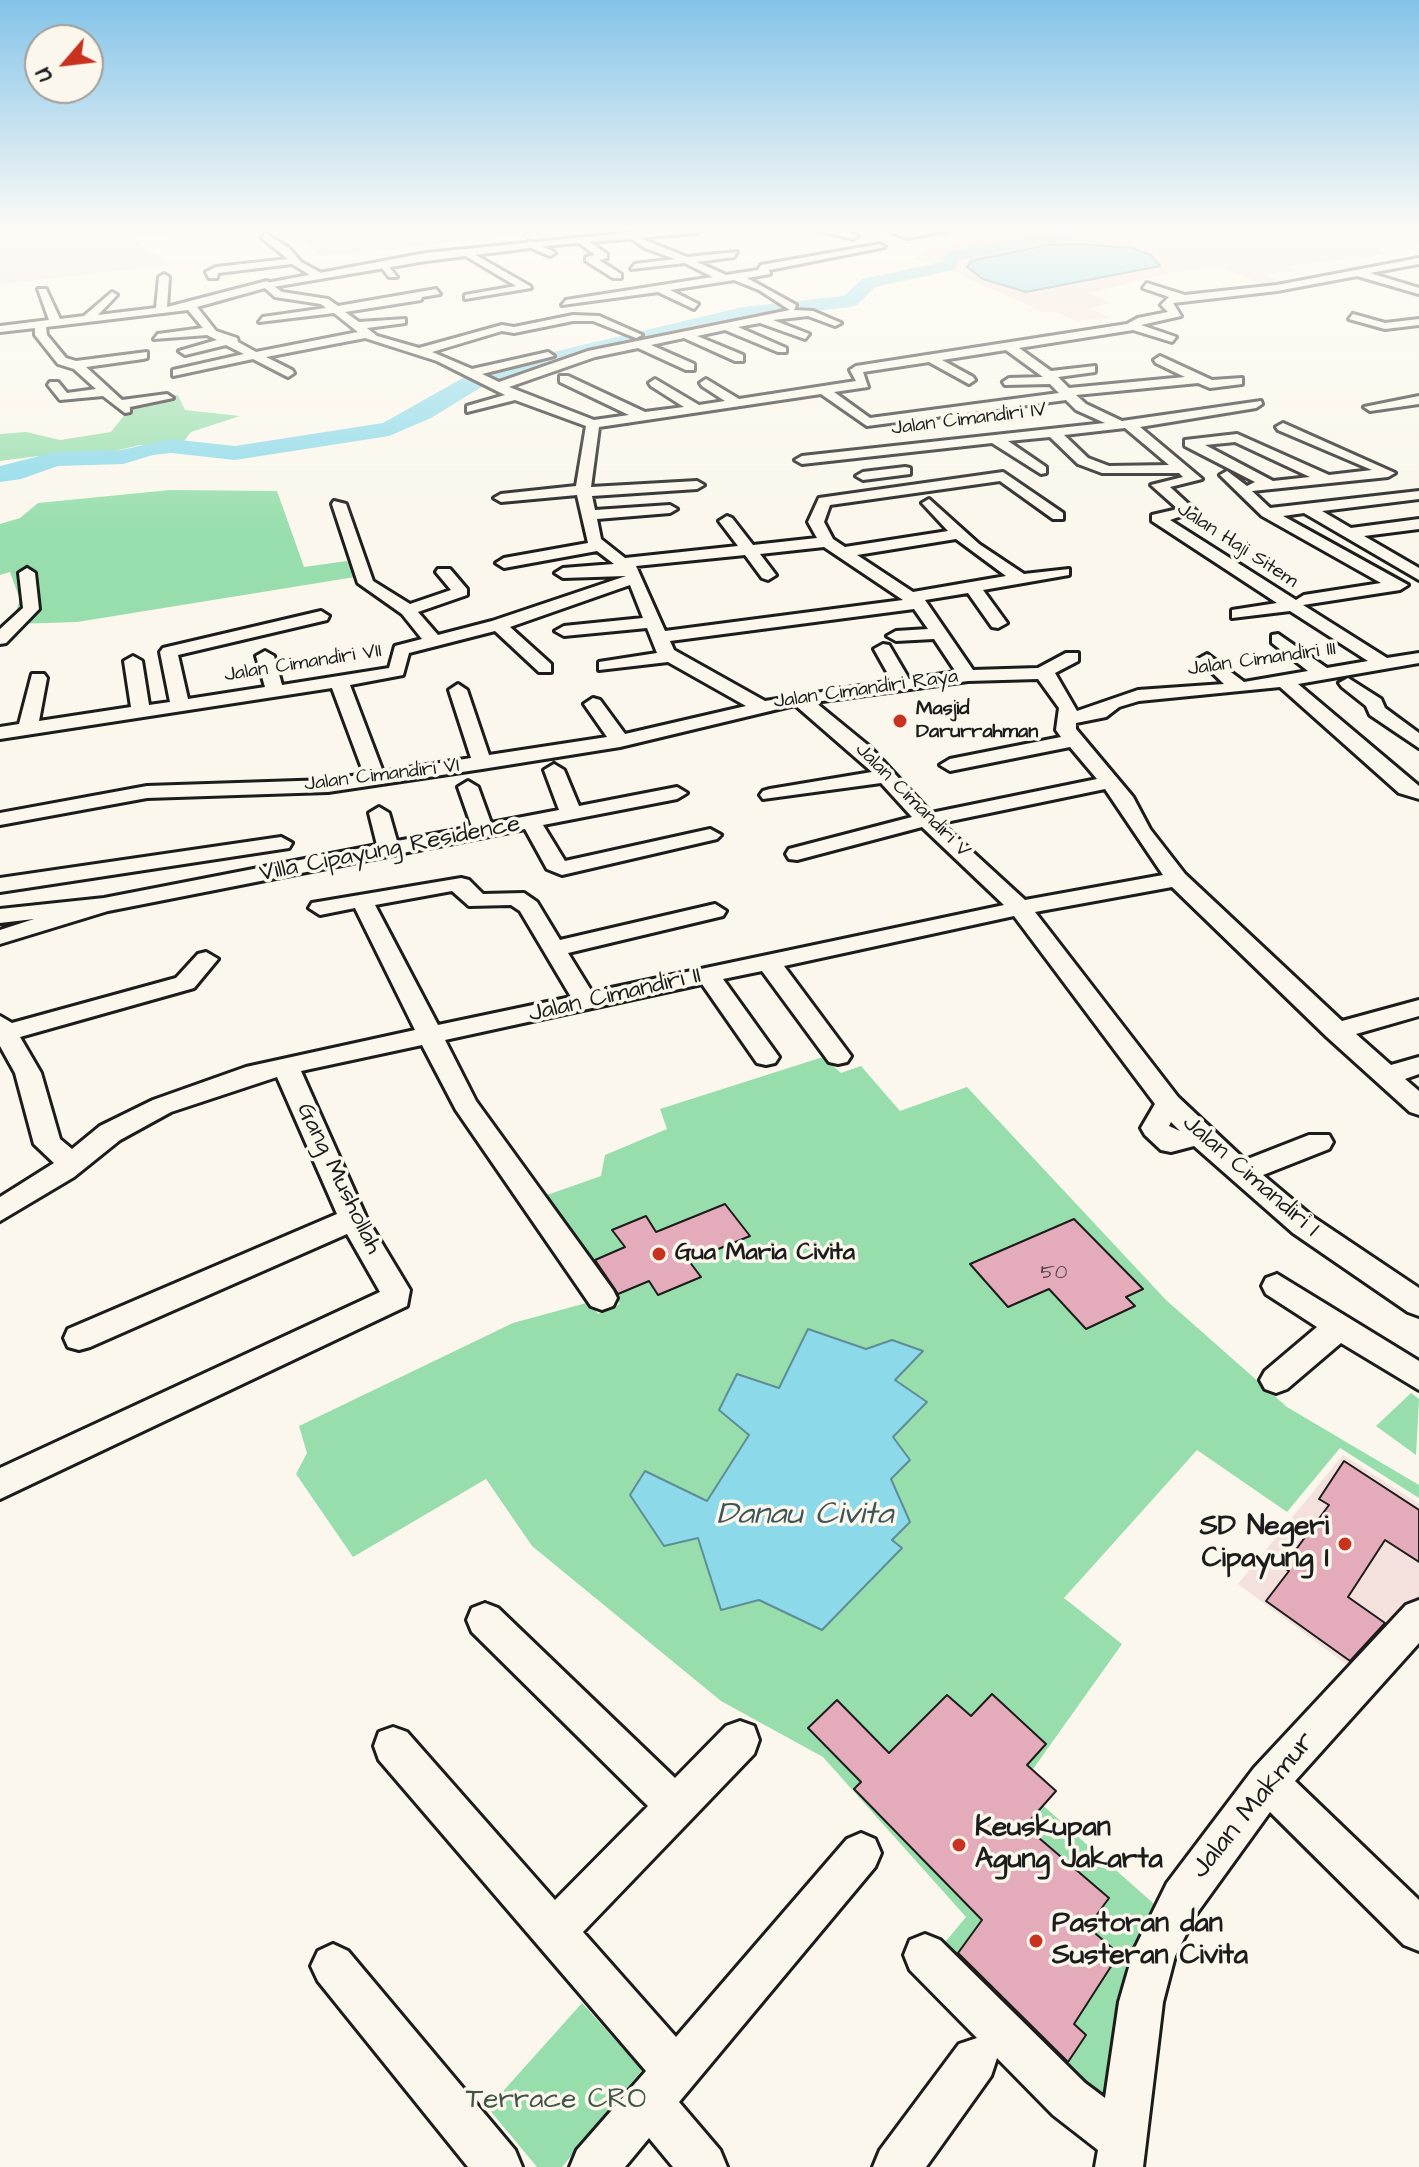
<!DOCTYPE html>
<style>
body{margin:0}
#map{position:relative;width:1419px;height:2167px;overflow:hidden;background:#fbf7ec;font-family:"Architects Daughter",sans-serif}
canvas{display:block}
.north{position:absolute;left:24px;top:24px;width:80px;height:80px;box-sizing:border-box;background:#fbf7ec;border:2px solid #a29f99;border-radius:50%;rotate:242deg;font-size:22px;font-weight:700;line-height:32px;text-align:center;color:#1c1c1c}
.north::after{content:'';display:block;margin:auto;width:28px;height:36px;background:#c8321e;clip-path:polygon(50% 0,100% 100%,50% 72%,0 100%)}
</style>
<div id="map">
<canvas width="1419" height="2167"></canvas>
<div class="north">U</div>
</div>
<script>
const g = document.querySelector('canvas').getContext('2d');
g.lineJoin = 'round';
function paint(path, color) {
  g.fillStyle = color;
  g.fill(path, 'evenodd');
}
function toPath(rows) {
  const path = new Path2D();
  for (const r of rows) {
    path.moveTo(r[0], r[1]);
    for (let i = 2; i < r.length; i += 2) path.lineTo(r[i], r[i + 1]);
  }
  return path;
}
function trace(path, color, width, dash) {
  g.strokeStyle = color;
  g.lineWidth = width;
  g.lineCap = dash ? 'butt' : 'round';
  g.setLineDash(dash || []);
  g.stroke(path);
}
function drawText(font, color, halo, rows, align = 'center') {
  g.font = font + ' "Architects Daughter",sans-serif';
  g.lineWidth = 7;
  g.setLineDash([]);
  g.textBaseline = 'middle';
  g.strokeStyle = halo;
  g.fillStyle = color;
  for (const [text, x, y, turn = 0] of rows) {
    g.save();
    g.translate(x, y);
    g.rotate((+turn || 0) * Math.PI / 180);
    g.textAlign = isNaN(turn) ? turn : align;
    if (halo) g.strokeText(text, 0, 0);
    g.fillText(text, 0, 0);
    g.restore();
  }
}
paint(toPath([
 [0,230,200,230,130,237,171,265,0,284],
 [291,230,569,230,321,256],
 [1000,230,1419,230,1419,237,1394,241,1404,244,1377,249,1388,254,1285,266,1297,271,1265,275,1289,284,1269,287,1223,268,1204,267,1150,278,1089,293,1112,303,1089,308,1110,318,1076,321,1057,312,1043,312,950,270,915,259,933,248],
 [1343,1455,1419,1504,1419,1607,1358,1673,1238,1584]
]), '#f4e0dd');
paint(toPath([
 [178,395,185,410,240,416,191,432,180,446,140,445,93,456,38,456,0,461,0,434,26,432,60,440,111,432,133,404],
 [170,490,277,491,304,567,347,561,355,577,77,622,11,624,20,600,10,572,0,575,0,524,20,518,38,503],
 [823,1057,841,1073,861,1066,900,1111,967,1087,1166,1300,1287,1407,1419,1485,1419,1498,1340,1448,1287,1512,1197,1450,1064,1598,1122,1644,1021,1786,1162,1911,1104,2126,932,1958,966,1917,823,1757,721,1701,532,1546,486,1479,353,1557,296,1474,307,1453,299,1426,513,1323,590,1302,598,1314,620,1304,547,1195,601,1176,605,1155,667,1129,660,1109],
 [1411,1393,1419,1399,1416,1455,1376,1426],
 [582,2003,642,2070,562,2167,537,2167,488,2108]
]), '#97deac');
const water = toPath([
 [1082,244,1132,248,1151,255,1160,266,1026,292,983,279,967,267,971,261,979,259,1048,245,1082,244],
 [808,1329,866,1349,892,1340,923,1351,895,1380,927,1402,893,1437,910,1460,891,1479,910,1522,892,1540,902,1548,822,1630,759,1600,721,1610,698,1538,664,1546,630,1495,645,1471,707,1501,749,1435,719,1410,737,1374,779,1388,808,1329]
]);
paint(water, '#8bd9e9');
trace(water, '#5f8d97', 2);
paint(toPath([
 [1068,230,1101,230,1093,235,960,260,954,270,875,287,857,305,850,307,743,319,595,353,543,370,493,380,431,418,389,436,235,460,171,453,153,455,123,464,58,466,21,479,0,482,0,466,55,452,121,450,171,439,235,446,383,423,477,370,743,307,844,296,862,279,942,262,948,252,1068,230]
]), '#8bd9e9');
const building = toPath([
 [725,1204,750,1236,689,1261,701,1277,658,1295,649,1281,618,1294,595,1260,625,1247,612,1230,646,1216,656,1232,725,1204],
 [1074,1219,1143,1289,1126,1297,1135,1306,1086,1329,1049,1289,1008,1307,970,1264,1074,1219],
 [1344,1461,1419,1510,1419,1562,1385,1540,1348,1597,1385,1623,1350,1661,1266,1601,1289,1571,1283,1567,1329,1505,1319,1499,1344,1461],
 [992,1694,1046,1744,1027,1765,1056,1791,1025,1826,1109,1898,1088,1927,1119,1954,1074,2024,1086,2035,1068,2062,958,1953,982,1920,854,1789,861,1782,808,1728,837,1700,889,1753,947,1695,971,1716,992,1694]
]);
paint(building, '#e4abbb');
trace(building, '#1c1c1c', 2);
const minor = toPath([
 [818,230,836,230,858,236,853,239,818,230],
 [886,230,907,232,949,230,907,238,886,230],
 [265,233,289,248,301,262,323,274,323,278,315,278,292,264,218,273,217,278,209,278,206,272,216,267,288,259,262,238,265,233],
 [632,235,687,257,737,252,734,257,697,262,726,275,758,270,761,265,880,244,885,247,769,270,770,274,747,278,796,305,794,310,813,311,841,323,835,326,808,316,773,320,809,334,805,339,760,323,738,327,786,348,786,352,778,352,725,330,697,336,743,355,743,361,735,361,684,338,651,345,694,364,694,370,686,370,638,348,595,357,509,387,594,420,629,415,560,382,560,376,568,376,645,412,684,407,651,386,649,383,655,379,699,405,725,401,702,386,700,383,706,379,739,399,856,381,850,370,856,366,1127,324,1138,318,1168,312,1161,305,1169,297,1143,288,1147,283,1185,295,1277,285,1419,258,1419,264,1370,273,1419,288,1419,294,1357,276,1277,291,1173,303,1181,316,1141,325,1176,337,1172,342,1133,330,1019,348,1051,371,1095,366,1095,372,1058,377,1069,388,1185,377,1156,363,1154,360,1160,356,1212,380,1242,378,1242,384,1210,388,1198,383,1076,395,1086,404,1122,421,1261,401,1262,404,1256,408,1140,427,1202,479,1170,487,1196,511,1170,520,1296,600,1304,595,1381,583,1262,516,1220,475,1227,471,1247,486,1255,482,1185,446,1185,440,1237,434,1329,475,1372,470,1278,430,1276,427,1283,423,1395,473,1388,477,1252,491,1270,508,1419,491,1419,499,1322,511,1351,528,1419,519,1419,529,1364,536,1419,568,1419,580,1304,513,1283,516,1408,585,1400,590,1303,605,1387,658,1419,653,1419,663,1298,684,1419,786,1419,799,1399,793,1280,687,1139,701,1119,707,1106,717,1076,723,1076,729,1133,797,1150,829,1185,874,1342,1021,1419,1000,1419,1016,1356,1034,1391,1065,1419,1057,1419,1074,1405,1079,1419,1091,1419,1115,1410,1112,1327,1037,1172,887,1035,912,1178,1097,1245,1160,1309,1135,1329,1135,1333,1142,1329,1149,1263,1175,1313,1217,1419,1288,1419,1316,1408,1312,1293,1233,1194,1146,1171,1152,1161,1150,1145,1135,1141,1128,1155,1104,1014,916,784,966,851,1056,847,1062,838,1064,829,1062,762,971,723,979,779,1057,775,1063,766,1065,757,1063,702,984,445,1040,476,1101,613,1290,617,1298,613,1306,602,1310,591,1306,456,1110,422,1045,301,1071,366,1217,410,1290,407,1306,0,1499,0,1468,380,1292,347,1234,90,1347,79,1350,68,1347,64,1338,68,1329,337,1214,277,1077,171,1112,120,1140,74,1177,0,1221,0,1197,54,1163,34,1144,15,1073,0,1046,0,1016,12,1023,176,978,198,954,206,952,218,959,194,988,20,1037,41,1073,60,1139,72,1149,100,1126,153,1100,246,1067,415,1030,355,908,320,915,309,908,312,903,461,878,469,880,483,894,524,893,537,902,560,940,715,904,726,911,723,916,568,953,592,992,1004,905,922,827,797,860,789,859,786,854,789,849,912,817,881,783,763,799,760,795,763,791,770,789,872,772,795,705,620,747,482,769,328,792,147,798,0,825,0,813,147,786,328,780,364,774,332,688,0,739,0,727,19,724,32,674,44,674,47,678,39,721,131,707,124,661,133,656,142,661,149,705,170,702,160,652,163,648,321,611,329,616,327,620,178,655,188,699,265,687,256,656,265,651,274,656,282,685,389,668,395,646,422,639,402,614,358,583,332,504,334,501,346,504,373,581,410,604,451,590,436,572,438,569,450,569,467,589,467,595,418,612,438,635,492,621,626,576,563,578,555,573,563,568,614,564,597,551,504,568,496,563,504,558,588,543,577,495,501,502,494,498,501,494,576,486,586,426,515,400,467,412,467,406,505,395,437,361,365,338,266,357,292,370,294,373,288,377,253,359,173,376,173,370,244,354,226,345,185,355,179,351,217,340,207,335,154,339,158,334,203,328,188,310,46,327,47,335,66,358,76,361,147,352,147,358,143,359,86,367,122,400,167,394,173,398,130,407,130,412,125,413,103,396,60,400,48,385,50,382,58,382,67,393,96,389,74,369,58,364,35,335,35,328,0,332,0,326,49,320,38,289,46,289,60,319,84,316,112,292,117,295,98,315,156,308,159,277,164,274,169,277,167,307,267,281,282,292,328,299,338,306,436,289,440,294,422,297,421,300,345,312,359,322,405,319,405,323,367,328,377,336,419,348,502,325,514,327,573,315,599,316,642,335,636,338,593,321,573,321,514,333,502,331,432,352,472,369,548,352,554,356,482,374,499,382,588,351,790,310,759,290,734,280,670,290,698,304,694,309,658,292,562,305,566,300,713,277,685,263,631,269,635,264,675,259,645,248,632,239,632,235],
 [265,288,275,297,321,304,326,308,263,317,259,322,334,313,358,332,256,352,238,342,237,338,216,331,197,307,265,288],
 [1006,350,1043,377,1009,378,1003,382,1005,385,1050,384,1059,393,870,418,834,392,868,387,863,372,929,362,969,384,975,380,973,377,942,360,1006,350],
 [821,394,867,426,1066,400,1076,410,1105,423,802,456,795,460,802,464,992,443,1041,474,1046,473,1046,467,1008,441,1050,437,1078,464,1102,473,1179,473,1183,477,1151,485,1178,509,1152,515,1152,521,1277,603,1232,610,1232,618,1290,611,1368,661,1327,668,1278,634,1272,635,1272,643,1308,671,1244,682,1207,654,1198,659,1224,684,1138,690,1077,711,1055,673,1078,661,1078,653,1066,653,1038,668,973,670,925,600,968,593,992,627,998,628,1007,623,983,590,1069,575,1069,569,1024,574,979,544,929,499,922,503,948,531,845,547,833,539,824,522,830,505,1000,481,1053,519,1063,519,1063,513,1003,472,819,498,808,522,817,538,753,545,732,518,727,516,719,521,738,546,625,558,601,539,597,519,670,513,677,509,670,505,595,510,592,496,697,489,704,485,697,481,591,487,599,427,821,394],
 [1125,428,1169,465,1109,466,1088,458,1064,435,1125,428],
 [1235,442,1310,477,1273,481,1205,445,1235,442],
 [956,539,1006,576,913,592,857,555,956,539],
 [824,547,903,600,665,631,636,566,745,555,762,578,768,580,776,575,760,554,824,547],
 [630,585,643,618,564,626,555,631,564,636,647,628,657,653,599,662,599,670,668,662,746,706,625,734,600,700,593,698,584,704,607,737,489,755,467,690,458,684,449,690,471,758,383,772,350,685,403,675,409,653,495,631,539,672,551,672,551,664,510,627,630,585],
 [914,609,928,629,896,631,887,636,896,641,934,639,956,672,909,679,889,645,883,644,874,649,892,681,765,701,674,650,670,641,914,609],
 [1038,679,1059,708,1056,730,1061,737,950,759,940,765,950,771,1070,747,1097,779,931,813,870,747,815,702,968,681,1038,679],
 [1105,789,1163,875,1025,900,941,823,1105,789],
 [452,891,469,906,511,905,520,911,571,997,438,1025,375,905,452,891],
 [1171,1122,1180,1131,1169,1126,1171,1122],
 [578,238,584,238,607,254,607,258,599,260,621,274,621,278,613,278,586,261,586,257,595,255,578,242,578,238],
 [529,241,553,251,555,253,550,256,526,246,529,241],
 [465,249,530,286,531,288,465,299,465,295,516,286,462,254,465,249],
 [378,263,386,263,397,277,389,277,378,263],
 [1353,314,1385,323,1419,319,1419,325,1385,329,1349,319,1353,314],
 [1419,396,1419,404,1370,411,1364,407,1419,396],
 [905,467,910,468,910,474,863,480,856,476,863,472,905,467],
 [27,568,35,573,39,609,6,643,0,644,0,629,23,608,19,573,27,568],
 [1348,678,1381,699,1385,708,1419,733,1419,748,1370,715,1366,706,1342,687,1339,683,1348,678],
 [554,764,564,770,579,806,677,787,687,793,677,799,543,825,565,861,710,829,721,835,717,839,562,875,547,869,525,829,108,911,0,944,0,930,34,919,0,923,0,909,104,898,377,845,369,813,379,807,389,813,397,841,472,827,458,787,468,781,478,787,491,823,559,810,544,770,554,764],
 [281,837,292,843,289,848,0,892,0,878,281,837],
 [1277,1274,1419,1361,1419,1390,1341,1343,1287,1389,1276,1393,1265,1389,1260,1380,1265,1371,1317,1327,1266,1294,1262,1286,1266,1278,1277,1274],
 [1419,1600,1419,1643,1295,1781,1419,1900,1419,1951,1404,1945,1270,1812,1197,1913,1175,1956,1163,2002,1143,2167,1095,2167,1098,2150,1053,2115,997,2058,991,2076,926,2167,873,2167,880,2150,959,2044,977,2038,910,1970,904,1955,910,1940,925,1934,940,1940,1085,2083,1105,2098,1119,2002,1134,1950,1167,1883,1254,1768,1406,1605,1419,1600],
 [485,1603,498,1608,675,1778,726,1726,740,1721,754,1726,759,1740,754,1754,583,1932,676,2037,847,1839,861,1833,875,1839,881,1853,875,1867,679,2102,720,2150,727,2167,673,2167,649,2138,625,2167,570,2167,577,2150,646,2071,379,1760,374,1746,379,1732,393,1727,407,1732,555,1900,648,1806,472,1632,467,1620,472,1608,485,1603],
 [333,1944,348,1951,515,2150,522,2167,468,2167,318,1981,311,1966,318,1951,333,1944]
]);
const tertiary = toPath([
 [655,230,702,230,696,233,554,245,426,261,267,288,261,284,426,253,655,230]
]);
trace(minor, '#1c1c1c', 6);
trace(tertiary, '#1c1c1c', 6);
paint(minor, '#fbf7ec');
paint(tertiary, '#fbf7ec');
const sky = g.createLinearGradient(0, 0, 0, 533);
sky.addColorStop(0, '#83c3e8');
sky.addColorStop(0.43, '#fdfbf6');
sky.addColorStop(1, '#fdfbf600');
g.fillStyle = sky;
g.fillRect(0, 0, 1419, 533);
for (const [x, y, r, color] of [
 [900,721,8,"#c8321e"],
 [659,1254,8,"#c8321e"],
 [1345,1544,8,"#c8321e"],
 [959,1845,8,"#c8321e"],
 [1036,1941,8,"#c8321e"]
]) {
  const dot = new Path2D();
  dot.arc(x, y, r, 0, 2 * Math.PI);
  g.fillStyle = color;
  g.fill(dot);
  trace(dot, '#fbf7ec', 3);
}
drawText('20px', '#1c1c1c', '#fbf7ec', [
 ["Jalan Cimandiri IV",969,420,-7],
 ["Jalan Haji Sitem",1237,546,33],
 ["Jalan Cimandiri III",1262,660,-8],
 ["Jalan Cimandiri VII",303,664,-9],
 ["Jalan Cimandiri Raya",866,690,-8],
 ["Jalan Cimandiri VI",382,776,-7],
 ["Jalan Cimandiri V",912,801,45]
]);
drawText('bold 20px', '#1c1c1c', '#fbf7ec', [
 ["Masjid",916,710],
 ["Darurrahman",916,733]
], 'left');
drawText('20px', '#4e4044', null, [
 ["50",1054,1274]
]);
drawText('24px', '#1c1c1c', '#fbf7ec', [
 ["Villa Cipayung Residence",390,850,-11],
 ["Jalan Cimandiri II",615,996,-13],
 ["Jalan Cimandiri I",1250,1177,41],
 ["Gang Mushollah",338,1179,64]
]);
drawText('bold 24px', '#1c1c1c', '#fbf7ec', [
 ["Gua Maria Civita",675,1254]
], 'left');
drawText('bold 28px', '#1c1c1c', '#fbf7ec', [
 ["SD Negeri",1329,1528,"right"],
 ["Cipayung I",1329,1560,"right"],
 ["Keuskupan",975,1829],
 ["Agung Jakarta",975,1861],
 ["Pastoran dan",1052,1925],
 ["Susteran Civita",1052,1957]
], 'left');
drawText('28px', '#1c1c1c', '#fbf7ec', [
 ["Jalan Makmur",1254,1806,-51]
]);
drawText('28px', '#415647', '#fbf7ec', [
 ["Terrace CRO",556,2101]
]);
drawText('italic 32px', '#3d555a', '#fbf7ec', [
 ["Danau Civita",805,1516]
]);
</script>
